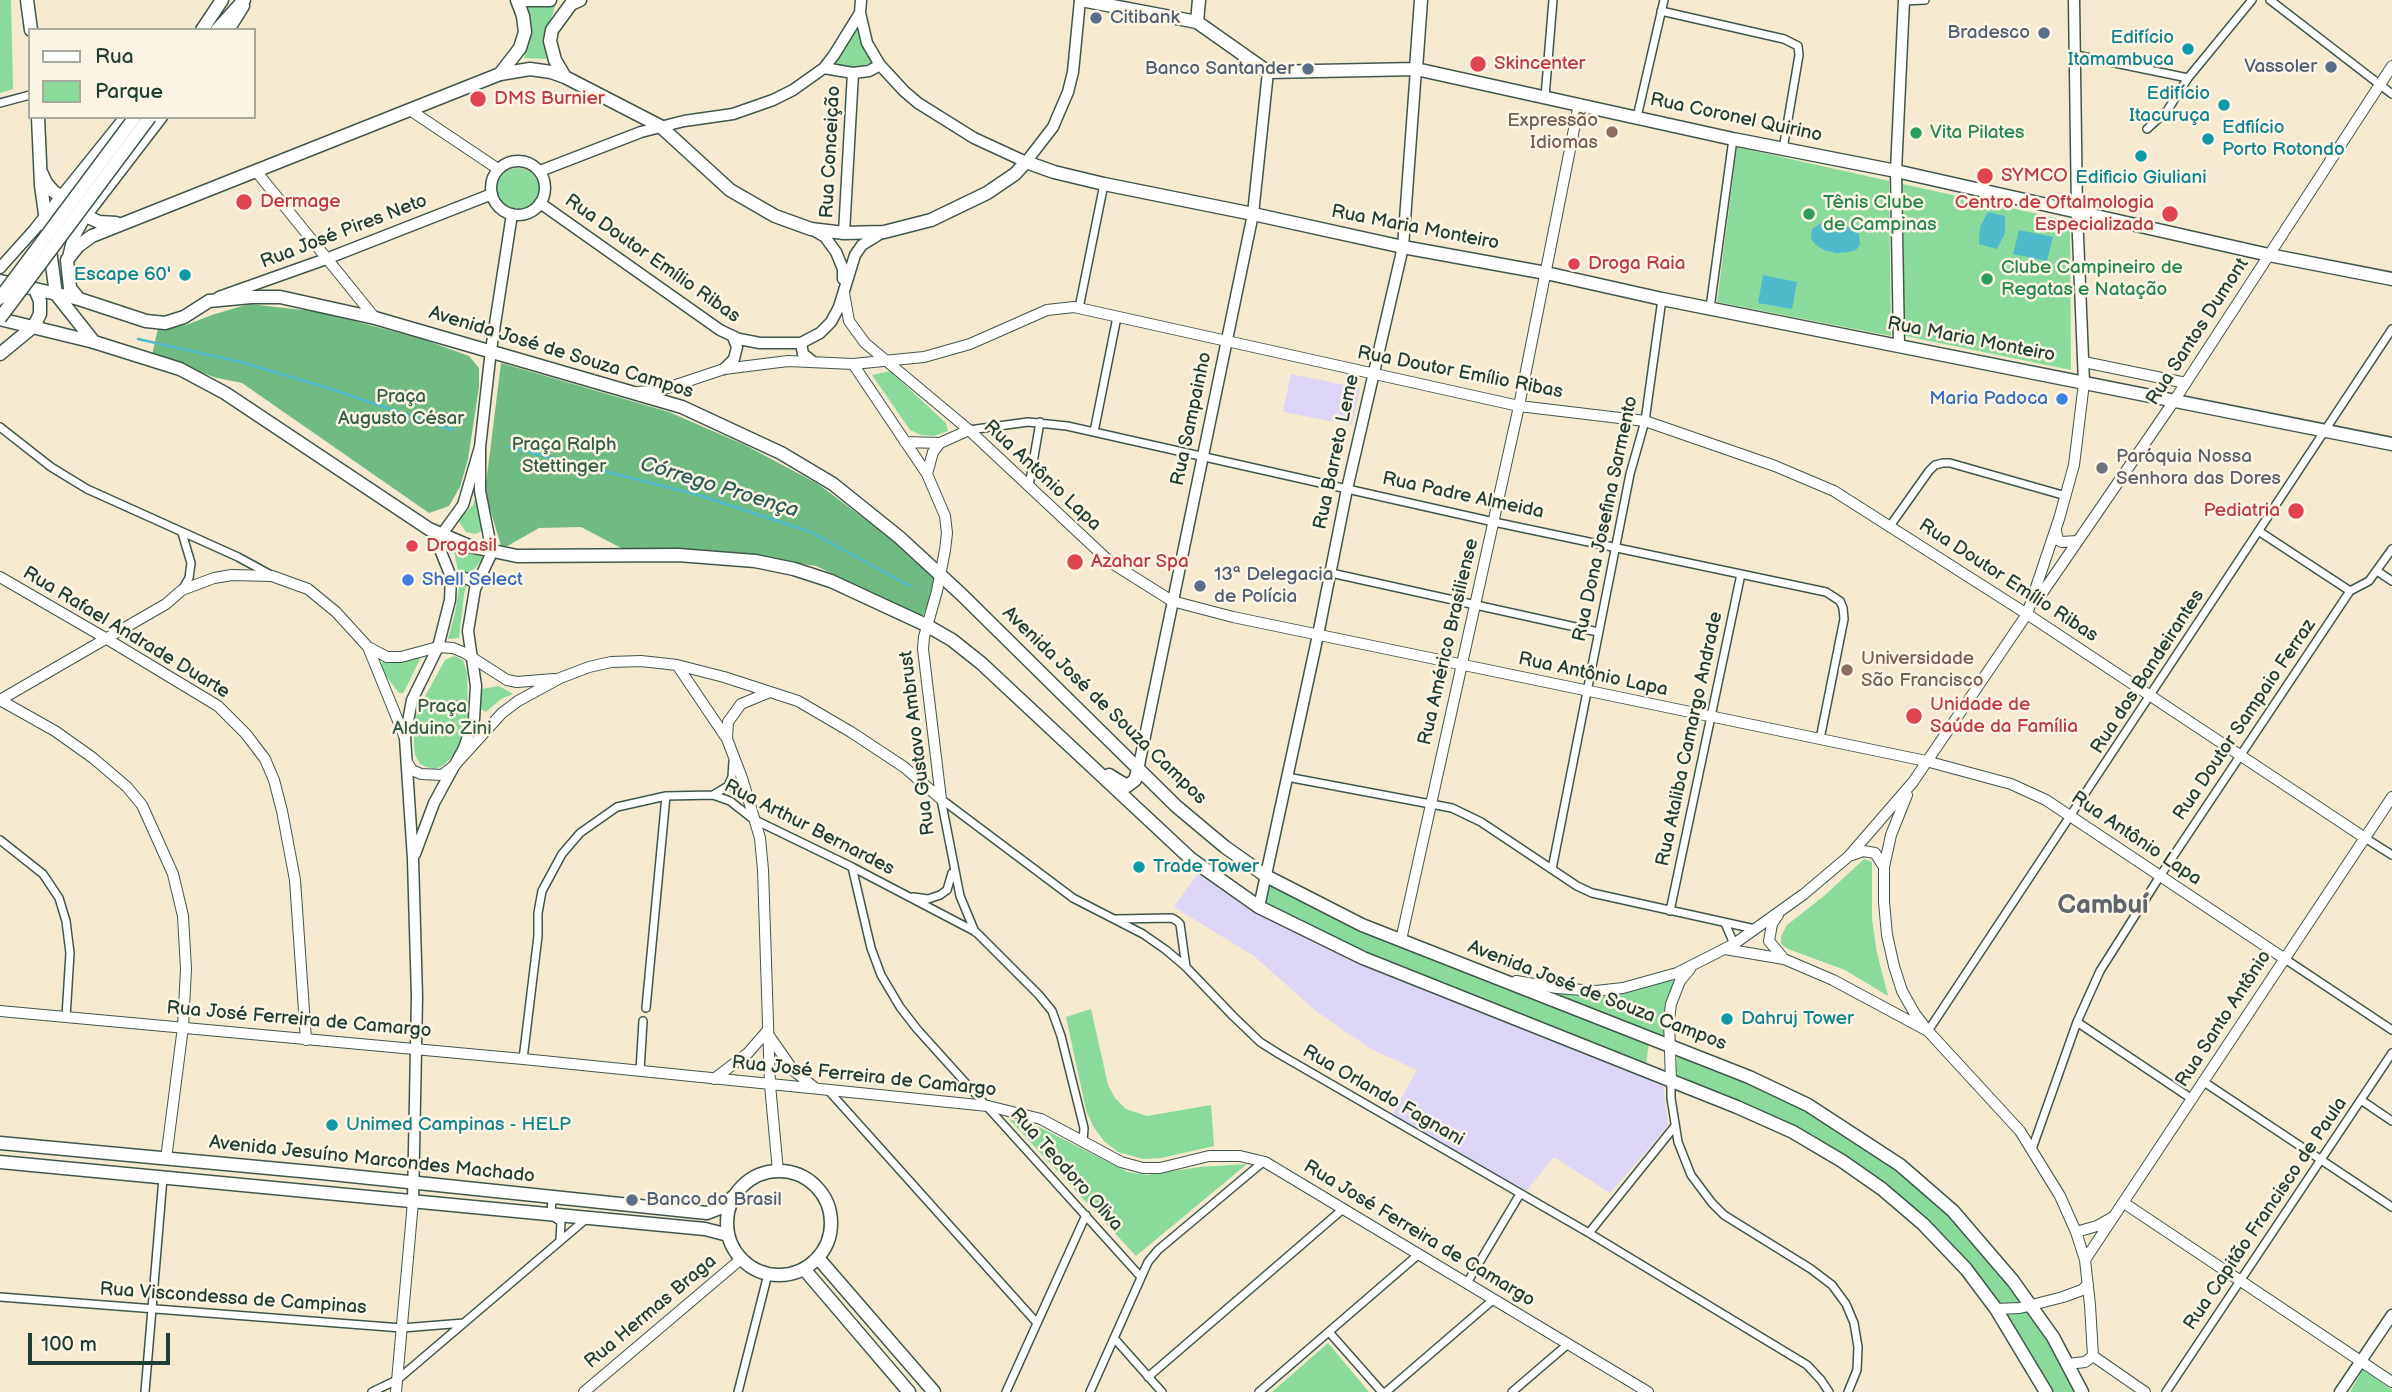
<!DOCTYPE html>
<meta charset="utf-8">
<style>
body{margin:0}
#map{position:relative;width:2392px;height:1392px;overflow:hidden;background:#f5e9d0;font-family:"Balsamiq Sans",sans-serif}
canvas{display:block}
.legend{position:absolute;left:28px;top:28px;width:228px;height:91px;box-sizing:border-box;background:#fcf5e5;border:2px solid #a4ab9e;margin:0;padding:9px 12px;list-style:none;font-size:21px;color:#1f3d34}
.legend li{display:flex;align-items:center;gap:14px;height:35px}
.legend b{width:35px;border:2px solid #a4ab9e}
.scale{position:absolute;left:28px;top:1333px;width:142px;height:32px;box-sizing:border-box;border:4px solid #1f3d34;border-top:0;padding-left:9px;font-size:21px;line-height:24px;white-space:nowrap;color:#1f3d34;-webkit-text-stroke:5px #fcf5e5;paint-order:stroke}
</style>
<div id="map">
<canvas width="2392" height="1392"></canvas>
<ul class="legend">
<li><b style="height:9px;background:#fff"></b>Rua</li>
<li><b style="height:19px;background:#8adb9b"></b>Parque</li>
</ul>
<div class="scale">100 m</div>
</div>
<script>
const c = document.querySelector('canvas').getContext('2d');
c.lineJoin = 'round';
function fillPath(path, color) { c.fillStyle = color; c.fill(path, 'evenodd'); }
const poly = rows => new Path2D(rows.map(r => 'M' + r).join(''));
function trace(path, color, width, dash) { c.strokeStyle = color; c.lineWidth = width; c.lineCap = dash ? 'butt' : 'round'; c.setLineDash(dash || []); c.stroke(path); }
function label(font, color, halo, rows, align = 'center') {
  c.font = font + ' "Balsamiq Sans",sans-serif'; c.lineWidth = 5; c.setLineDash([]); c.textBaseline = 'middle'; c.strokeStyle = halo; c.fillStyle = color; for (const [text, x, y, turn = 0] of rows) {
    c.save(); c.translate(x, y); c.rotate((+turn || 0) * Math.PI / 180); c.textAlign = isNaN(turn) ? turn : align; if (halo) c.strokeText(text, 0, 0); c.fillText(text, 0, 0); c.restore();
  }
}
fillPath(poly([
 [1291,374,1360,388,1352,425,1283,412],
 [1199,872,1360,963,1663,1085,1668,1126,1610,1193,1554,1157,1526,1191,1390,1119,1417,1070,1371,1049,1316,1011,1254,956,1174,907]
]), '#ddd5f6');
fillPath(poly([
 [0,0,11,0,13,89,0,93],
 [556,4,545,36,548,59,524,58,529,34,525,7],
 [858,27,873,63,854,67,834,64],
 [1737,147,1889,181,1891,336,1717,302],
 '497 189a21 21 0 1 1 42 0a21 21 0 1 1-42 0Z',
 [1903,184,2070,221,2071,370,1905,336],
 [890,371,946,423,948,431,934,436,921,435,910,430,872,375],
 [476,496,484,527,482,531,475,534,466,532,458,520,473,505],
 [453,547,484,557,468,577,464,595,459,638,448,639,455,613,460,581],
 [419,654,420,659,406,688,403,693,399,693,382,671,382,662,397,662],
 [454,656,463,660,467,673,468,715,464,734,454,754,444,765,435,769,426,767,420,764,415,755,414,745,414,725,418,709,445,660],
 [499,686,513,694,501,699,486,712,482,710,480,706,482,689],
 [1864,859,1872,862,1872,919,1877,953,1888,996,1845,970,1788,949,1781,944,1781,936,1787,925,1824,896],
 [1269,883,1649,1041,1646,1066,1359,951,1263,905],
 [1665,980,1675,981,1666,1009,1665,1036,1560,999,1561,992],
 [1091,1009,1108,1085,1115,1098,1126,1109,1147,1116,1211,1105,1214,1146,1161,1158,1143,1159,1118,1152,1104,1141,1093,1126,1086,1110,1066,1017],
 [1677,1055,1770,1090,1834,1124,1895,1168,1936,1201,1986,1253,2022,1302,1998,1305,1862,1168,1818,1139,1676,1078],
 [1009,1119,1041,1128,1128,1172,1147,1175,1200,1167,1247,1164,1136,1256],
 [2027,1309,2051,1341,2077,1392,2050,1392,2006,1313],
 [1328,1343,1369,1392,1272,1392],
 [2363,1369,2392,1390,2392,1392,2350,1392]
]), '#8adb9b');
fillPath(poly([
 [249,304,321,312,425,340,469,356,479,368,479,387,468,459,460,487,449,506,429,513,242,383,217,378,152,355,158,328,186,325,212,315],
 [501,363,669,412,745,445,818,484,893,540,937,579,923,616,816,566,722,551,625,550,581,527,539,528,502,549,485,492]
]), '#6fbb83');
fillPath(poly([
 [1988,212,2005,216,2005,233,1997,249,1979,244,1980,227],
 [1821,223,1839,224,1855,230,1859,234,1860,245,1856,250,1849,252,1836,253,1824,250,1816,245,1811,239,1812,229],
 [2019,230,2053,237,2047,261,2013,254],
 [1763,275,1797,282,1792,309,1758,303]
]), '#50bacd');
trace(poly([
 [138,339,241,362,325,387,453,430],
 [509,447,699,495,811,532,910,586]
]), '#50bacd', 2.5);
const minor = poly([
 [2270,0,2392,94],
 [1904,1,1925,0],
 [1661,11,1784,39,1798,46,1799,55,1783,149],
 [2076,55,2188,78],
 [1545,97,1553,0],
 [0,103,30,95],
 [1637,117,1664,0],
 [2147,129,2167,111,2188,78,2252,0],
 [1079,308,1104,184],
 [1710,308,1733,139],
 [0,427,51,467,87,489,238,557,271,575],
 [969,430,1028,422,1067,426,1494,522,1826,592,1840,601,1843,608,1844,619,1820,739],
 [1094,432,1117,317],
 [1029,486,1040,422],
 [1890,526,1929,471,1935,465,1943,463,1950,463,2066,496],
 [2260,532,2350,591],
 [182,533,191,563,189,578,182,590],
 [2377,571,2392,581],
 [1331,573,1598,632],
 [1287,777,1452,808,1481,822,1577,886,1592,893,1755,929],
 [713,795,728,786,732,777,733,762],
 [941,799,1073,898,1143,934,1166,950,1186,967,1233,1016,1260,1042,1279,1054,1589,1233,1807,1365,1821,1380,1829,1392],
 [941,799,960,896,975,932],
 [2365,838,2392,855],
 [0,840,43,874,59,898,66,921,70,953,66,1017],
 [852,867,871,948,881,975,900,1007,917,1029,1140,1276],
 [1552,869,1630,474,1645,421,1662,299],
 [913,897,928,899,940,895,947,890,952,873],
 [1670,911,1741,574],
 [1116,919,1172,918,1177,921,1180,924,1186,967],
 [1725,923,1734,944],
 [2285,959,2392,1030],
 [646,1008,666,796],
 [2077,1022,2192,1099],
 [1928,1031,2392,329],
 [523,1059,538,936,538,913,542,891,562,854,580,833,617,807,666,796,713,795,730,801,753,819,852,867,976,932,1039,995,1052,1011,1061,1036,1084,1128,1083,1141],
 [640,1071,643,1021],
 [1671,1081,1671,1098,1678,1142,1691,1175,1712,1203,1724,1215,1811,1269,1832,1285,1846,1304,1854,1323,1858,1347,1857,1370,1848,1392],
 [2204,1082,2392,1207],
 [828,1090,1037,1323],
 [2361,1100,2392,1121],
 [2032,1149,2077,1022,2100,971,2160,876,2350,591,2369,581,2392,549],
 [552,1197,551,1215,561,1222,560,1240],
 [1589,1233,1675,1126],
 [1467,1283,1520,1194],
 [0,1297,402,1328,464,1323],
 [1329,1332,1382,1392],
 [1114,1338,1162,1392],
 [1148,1377,1343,1209],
 [145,1392,163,1178],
 [372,1392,397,1380,586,1219],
 [738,1392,768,1274],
 [1006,1392,1086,1215],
 [1090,1392,1148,1262,1158,1250,1263,1162],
 [1259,1392,1419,1254],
 [1386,1392,1494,1299],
 [1512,1392,1568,1344],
 [2166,1392,2392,1053]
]);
const tertiary = poly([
 [410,110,498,169],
 [256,171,375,318],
 [844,293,849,321,865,343,969,430,1110,562,1172,601,1233,617,1926,761,2011,784,2046,800,2285,959],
 [2084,362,2186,383],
 [853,364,927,474,945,516,947,533,945,550,937,591,924,637,923,649,941,799],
 [637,392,661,390,724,369,788,361,853,364,924,357,970,344,1047,310,1074,307,1519,406,1645,421,1775,466,1834,491,2027,614,2365,838],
 [905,442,940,443,969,430],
 [927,474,933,452,940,443],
 [2056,531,2058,540,2062,542,2077,541],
 [0,577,107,639,218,706,246,734,265,759,274,780,282,811,295,880,306,1040],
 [2036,602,2174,401,2392,66],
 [368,647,387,657,401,657,438,647,453,648,465,653,507,680,517,682,554,679],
 [677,665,727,739,742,778,760,838,763,870,770,1085,778,1171],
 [0,700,55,731,93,758,127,787,142,805,173,874,183,916,186,969,183,1027,166,1159],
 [0,700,166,604,182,590,214,578,232,575,272,576,308,589,336,612,368,647,405,738],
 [727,738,728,722,741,704,770,692],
 [407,762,412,770,421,774,442,775,455,765,502,713,518,701,560,678,589,667,611,662,641,661,677,665,724,677,798,701,851,732,904,767,941,799],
 [1907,795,1891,835,1884,867,1884,902,1887,935,1894,966,1902,991,1915,1014,1925,1027],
 [1852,855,1863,851,1875,853,1884,867],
 [1778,915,1772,924,1769,941,1784,959],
 [1401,940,1519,406,1579,104],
 [1725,949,1784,959,1833,980,1928,1031,2020,1131,2060,1196,2076,1232,2085,1260,2090,1305,2093,1356,2085,1362,2068,1364],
 [1516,981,1557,988,1596,991,1623,988,1677,973,1734,944,1804,894,1849,856,1913,782,2027,614,2059,519,2074,465,2084,383],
 [0,1011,523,1059,988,1106,1041,1119,1121,1162,1143,1168,1160,1168,1209,1156,1240,1156,1265,1162,1648,1392],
 [770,1037,793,1070,815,1088],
 [714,1079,748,1053,768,1030],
 [1671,1081,1669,1020,1671,1004,1680,981,1690,969],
 [2124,1203,2392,1382],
 [2076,1232,2097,1226,2113,1217],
 [2085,1260,2392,797],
 [1996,1309,2020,1308,2063,1297,2082,1290,2088,1284],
 [2093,1356,2145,1392],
 [396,1392,413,1202],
 [584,1392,741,1259]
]);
const secondary = poly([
 [861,0,860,13,867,43,880,65,904,91,918,103,974,138,1026,162,1053,127,1068,92,1073,72,1080,0],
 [2074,0,2077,212,2084,383],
 [229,30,244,6],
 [824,68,853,73,869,71,880,65],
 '491 188a27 27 0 1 1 54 0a27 27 0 1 1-54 0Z',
 [540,171,641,132,684,121,733,114,773,100,793,90,824,68,834,55,860,13],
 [540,203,720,330,739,339,760,343,801,343,820,333,831,322,839,307,855,255,862,245,883,232],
 [813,230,825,237,836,252,843,269,843,279],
 [844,233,853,73],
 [68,257,72,241,86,216,162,117],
 [0,268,34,230,125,117],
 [219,297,326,259,492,194],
 [801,343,803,354,812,361],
 [1899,345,1896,171,1904,0],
 [724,369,734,359,737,347,733,337],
 [451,577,465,578,477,583],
 [1138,770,1253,214,1268,72],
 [415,854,434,803,464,748,474,719,476,686,468,631,475,589,492,552,480,491,480,447,491,350,512,214],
 [1259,907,1318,635,1347,489,1403,247,1416,69],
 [413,1202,417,997,413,859,405,738,412,700,438,647,450,600,451,577,441,552,442,534,463,505,480,447],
 [2340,1392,2392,1315]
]);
const primary = poly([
 [523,0,550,0],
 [1081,0,1197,22,1268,72,1416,69,1733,139,1896,171,2269,255,2392,279],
 [1197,22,1199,0],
 [202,30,222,0],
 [217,30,244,0],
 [1416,69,1421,0],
 [500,74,530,69,551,72,565,77,660,126,730,190,749,201,775,216,811,229,844,233,884,232,931,220,987,193,1015,174,1026,162,1054,172,1104,184,1253,214,1403,247,1546,273,1662,299,2392,444],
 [565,77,555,60,550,41,552,30,571,4,580,0],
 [0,281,79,299],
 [0,319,94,342],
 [0,354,34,326,40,314,40,301,35,289],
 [0,1143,322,1173,707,1213,720,1208,734,1196],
 [0,1162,705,1229,728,1235],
 '727 1223a52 52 0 1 1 104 0a52 52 0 1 1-104 0Z',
 [818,1258,934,1392],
 [804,1269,909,1392]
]);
const trunk = poly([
 [27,0,31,30],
 [517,0,523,16,525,32,520,48,500,74,92,236,78,246,67,260,70,288,79,299,146,321,165,323,184,317,209,301,251,297,280,297,375,318,682,407,781,453,833,484,899,537,961,594,1176,806,1225,847,1266,876,1362,925,1749,1077,1808,1105,1900,1165,1953,1211,2013,1281,2053,1337,2082,1392],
 [38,117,41,185,56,294,94,342,180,369,225,393,429,529,469,546,517,556,678,555,755,561,794,569,831,581,926,625,952,640,981,663,1191,859,1259,907,1363,958,1737,1107,1793,1132,1842,1161,1882,1189,1923,1224,1966,1269,1996,1309,2046,1392],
 [42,174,46,183,53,191,86,216,99,222,116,223],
 [1109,775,1127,786,1135,780,1138,770]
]);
trace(minor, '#3f574b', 10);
trace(tertiary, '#3f574b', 12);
trace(secondary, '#3f574b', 13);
trace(primary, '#3f574b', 15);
trace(trunk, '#3f574b', 15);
trace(minor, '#fff', 7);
trace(tertiary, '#fff', 10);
trace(secondary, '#fff', 10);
trace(primary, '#fff', 12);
trace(trunk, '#fff', 12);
const primaryBridge = poly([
 [0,298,135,117],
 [0,318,150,117]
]);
trace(primaryBridge, '#3f574b', 15, []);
trace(primaryBridge, '#fff', 12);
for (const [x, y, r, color] of [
 [1096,18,7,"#5c6f8a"],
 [2044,33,7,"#5c6f8a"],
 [2188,49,7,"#0f9aa8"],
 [1478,64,9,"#e0444e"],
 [2331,67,7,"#5c6f8a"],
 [1308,69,7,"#5c6f8a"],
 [478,99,9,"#e0444e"],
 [2224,105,7,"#0f9aa8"],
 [1612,132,7,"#8d6e63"],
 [1916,133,7,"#2e9e5b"],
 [2208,139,7,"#0f9aa8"],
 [2141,156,7,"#0f9aa8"],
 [1985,176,9,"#e0444e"],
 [244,202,9,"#e0444e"],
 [1809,214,7,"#2e9e5b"],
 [2170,214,9,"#e0444e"],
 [1574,264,7,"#e0444e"],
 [185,275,7,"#0f9aa8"],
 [1987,279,7,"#2e9e5b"],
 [2062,399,7,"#3f7fe0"],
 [2102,468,7,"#6b7280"],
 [2296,511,9,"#e0444e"],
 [412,546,7,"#e0444e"],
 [1075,562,9,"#e0444e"],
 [408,580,7,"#3f7fe0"],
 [1200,586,7,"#5c6f8a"],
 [1847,670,7,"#8d6e63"],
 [1914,716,9,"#e0444e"],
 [1139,867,7,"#0f9aa8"],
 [1727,1019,7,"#0f9aa8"],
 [332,1125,7,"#0f9aa8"],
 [632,1200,7,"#5c6f8a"]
]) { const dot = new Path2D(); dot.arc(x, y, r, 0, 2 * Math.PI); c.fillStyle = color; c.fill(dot); trace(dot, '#fcf5e5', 2.5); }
label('19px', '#4e5e75', '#fcf5e5', [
 ["Citibank",1110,18],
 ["Bradesco",2030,33,"right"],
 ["Vassoler",2317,67,"right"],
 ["Banco Santander",1294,69,"right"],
 ["13ª Delegacia",1214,575],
 ["de Polícia",1214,597],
 ["Banco do Brasil",646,1200]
], 'left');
label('19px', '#0d838f', '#fcf5e5', [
 ["Edifício",2174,38,"right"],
 ["Itamambuca",2174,60,"right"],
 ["Edifício",2210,94,"right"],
 ["Itacuruça",2210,116,"right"],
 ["Edfiício",2222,128],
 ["Porto Rotondo",2222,150],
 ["Edificio Giuliani",2141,178,"center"],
 ["Escape 60'",171,275,"right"],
 ["Trade Tower",1153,867],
 ["Dahruj Tower",1741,1019],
 ["Unimed Campinas - HELP",346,1125]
], 'left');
label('19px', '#be3a42', '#fcf5e5', [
 ["Skincenter",1494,64],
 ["DMS Burnier",494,99],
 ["SYMCO",2001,176],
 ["Dermage",260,202],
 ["Centro de Oftalmologia",2154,203,"right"],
 ["Especializada",2154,225,"right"],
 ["Droga Raia",1588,264],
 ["Pediatria",2280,511,"right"],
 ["Drogasil",426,546],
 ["Azahar Spa",1091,562],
 ["Unidade de",1930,705],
 ["Saúde da Família",1930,727]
], 'left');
label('19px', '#1f3d34', '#fcf5e5', [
 ["Rua Coronel Quirino",1736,118,12],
 ["Rua Conceição",831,152,-87],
 ["Rua Maria Monteiro",1415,228,11],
 ["Rua José Pires Neto",344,232,-21],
 ["Rua Doutor Emílio Ribas",652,259,35],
 ["Rua Santos Dumont",2198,332,-57],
 ["Rua Maria Monteiro",1971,340,11],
 ["Avenida José de Souza Campos",561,353,17],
 ["Rua Doutor Emílio Ribas",1460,373,11],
 ["Rua Sampainho",1192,419,-78],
 ["Rua Barreto Leme",1337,452,-78],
 ["Rua Antônio Lapa",1042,476,43],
 ["Rua Padre Almeida",1463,496,12],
 ["Rua Dona Josefina Sarmento",1606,519,-78],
 ["Rua Doutor Emílio Ribas",2008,581,33],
 ["Rua Rafael Andrade Duarte",126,633,31],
 ["Rua Américo Brasiliense",1449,642,-77],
 ["Rua dos Bandeirantes",2148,672,-57],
 ["Rua Antônio Lapa",1593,675,12],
 ["Avenida José de Souza Campos",1104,706,44],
 ["Rua Doutor Sampaio Ferraz",2245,720,-56],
 ["Rua Ataliba Camargo Andrade",1690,739,-78],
 ["Rua Gustavo Ambrust",918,743,-97],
 ["Rua Arthur Bernardes",809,828,27],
 ["Rua Antônio Lapa",2136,839,34],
 ["Avenida José de Souza Campos",1597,996,21],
 ["Rua Santo Antônio",2224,1019,-57],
 ["Rua José Ferreira de Camargo",299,1020,5],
 ["Rua José Ferreira de Camargo",864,1077,6],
 ["Rua Orlando Fagnani",1383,1096,30],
 ["Avenida Jesuíno Marcondes Machado",372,1160,6],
 ["Rua Teodoro Oliva",1066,1170,48],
 ["Rua Capitão Francisco de Paula",2266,1214,-56],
 ["Rua José Ferreira de Camargo",1419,1234,31],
 ["Rua Viscondessa de Campinas",233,1299,4],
 ["Rua Hermas Braga",651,1312,-40]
]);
label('19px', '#785e54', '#fcf5e5', [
 ["Expressão",1598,121],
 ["Idiomas",1598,143],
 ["Universidade",1861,659,"left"],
 ["São Francisco",1861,681,"left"]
], 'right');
label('19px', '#27864d', '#fcf5e5', [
 ["Vita Pilates",1930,133],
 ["Tênis Clube",1823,203],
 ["de Campinas",1823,225],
 ["Clube Campineiro de",2001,268],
 ["Regatas e Natação",2001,290]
], 'left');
label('19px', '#345d49', '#fcf5e5', [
 ["Praça",401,397],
 ["Augusto César",401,419],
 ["Praça Ralph",564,445],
 ["Stettinger",564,467],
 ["Praça",442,707],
 ["Alduino Zini",442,729]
]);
label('19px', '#366cbe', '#fcf5e5', [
 ["Maria Padoca",2048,399],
 ["Shell Select",422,580,"left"]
], 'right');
label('19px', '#5b616d', '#fcf5e5', [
 ["Paróquia Nossa",2116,457],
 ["Senhora das Dores",2116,479]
], 'left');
label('italic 21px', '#2b5c5a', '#fcf5e5', [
 ["Córrego Proença",719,488,17]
]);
label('bold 26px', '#5f666d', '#fcf5e5', [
 ["Cambuí",2103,906]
]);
</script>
